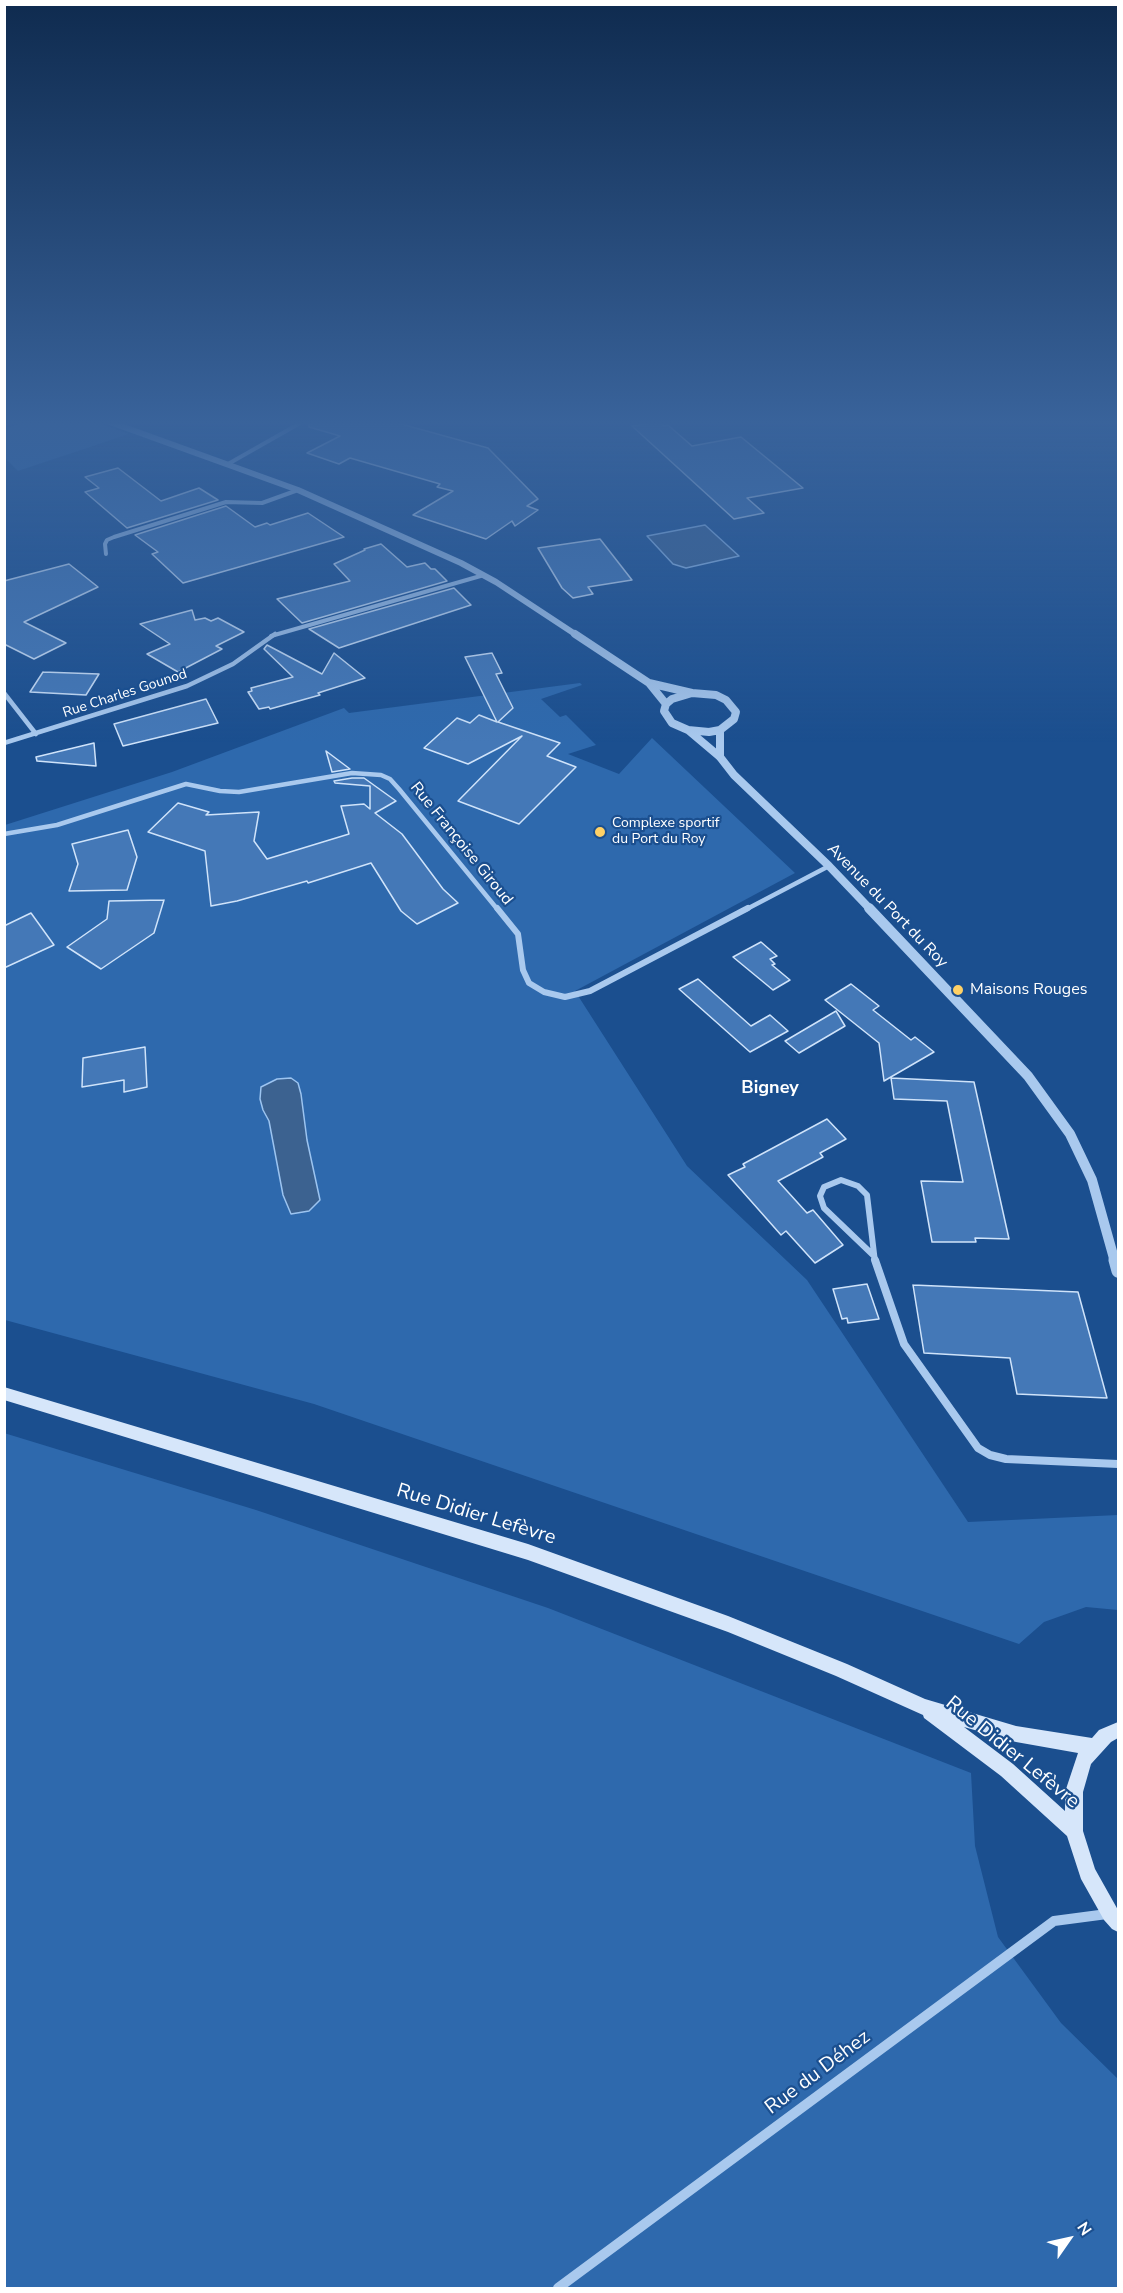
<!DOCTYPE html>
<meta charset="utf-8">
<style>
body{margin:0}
#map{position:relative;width:1123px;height:2293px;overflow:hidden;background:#1b4f8f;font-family:"Nunito Sans",sans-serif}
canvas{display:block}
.frame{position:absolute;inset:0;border:6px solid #fff;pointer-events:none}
.north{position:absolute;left:1039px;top:2209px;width:60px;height:60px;-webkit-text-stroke:4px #1b4f8f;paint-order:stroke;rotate:56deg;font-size:16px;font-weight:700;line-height:24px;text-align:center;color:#fff}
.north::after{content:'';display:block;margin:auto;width:21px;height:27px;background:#fff;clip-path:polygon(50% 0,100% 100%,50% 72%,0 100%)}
</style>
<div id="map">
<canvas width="1123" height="2293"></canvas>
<div class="frame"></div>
<div class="north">N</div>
</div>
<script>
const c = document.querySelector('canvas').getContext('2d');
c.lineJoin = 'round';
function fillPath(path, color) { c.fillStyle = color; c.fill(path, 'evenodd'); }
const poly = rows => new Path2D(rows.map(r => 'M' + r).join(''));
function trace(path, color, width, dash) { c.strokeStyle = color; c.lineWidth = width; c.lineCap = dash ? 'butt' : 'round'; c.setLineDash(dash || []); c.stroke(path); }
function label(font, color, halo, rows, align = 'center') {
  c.font = font + ' "Nunito Sans",sans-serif'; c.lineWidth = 4.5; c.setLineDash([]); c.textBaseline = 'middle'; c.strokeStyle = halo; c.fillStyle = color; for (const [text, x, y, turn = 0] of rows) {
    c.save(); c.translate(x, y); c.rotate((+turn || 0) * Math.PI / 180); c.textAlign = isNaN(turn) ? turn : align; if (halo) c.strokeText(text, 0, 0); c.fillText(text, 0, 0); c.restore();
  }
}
fillPath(poly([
 [24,422,96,422,129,434,18,471,5,458,5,429],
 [580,683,582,685,541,699,560,717,566,715,596,745,568,754,619,774,652,738,795,873,575,991,687,1166,807,1280,968,1522,1118,1515,1118,1610,1086,1607,1044,1622,1019,1644,314,1404,5,1320,5,825,172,772,344,708,349,713],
 [4,1433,256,1510,548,1608,971,1773,975,1846,998,1937,1061,2023,1118,2079,1118,2288,5,2288]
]), '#2e69ad');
const water = poly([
 [705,525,739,556,686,568,673,564,647,536,705,525],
 [291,1078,298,1083,301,1094,307,1140,320,1200,309,1211,291,1214,283,1195,269,1121,263,1110,260,1099,261,1087,277,1079,291,1078]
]);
fillPath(water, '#3c6290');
trace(water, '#9cc4f0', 1.5);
const building = poly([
 [309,422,394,422,488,448,538,499,527,506,538,510,515,526,512,521,486,539,413,515,453,491,437,487,440,484,350,458,339,464,307,453,340,436,309,427,309,422],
 [660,422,664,426,668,425,692,446,741,437,803,488,747,498,764,513,734,519,632,426,660,422],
 [118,468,161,501,199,488,218,500,127,528,85,492,99,488,85,477,118,468],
 [226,506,255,527,267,523,270,525,308,513,344,537,183,583,152,554,158,552,135,535,226,506],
 [600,539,632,580,588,587,593,594,573,598,562,588,538,548,600,539],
 [381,544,407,567,425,563,431,569,435,569,447,581,302,623,277,599,350,581,334,564,365,550,364,549,381,544],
 [69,564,98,587,24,622,66,643,34,659,4,644,4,581,69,564],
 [454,588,471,605,339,648,309,629,454,588],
 [192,610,195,620,205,618,211,621,218,618,244,632,216,646,222,649,178,672,147,654,170,644,140,624,192,610],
 [267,645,322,674,334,653,365,678,318,693,320,695,270,709,269,707,259,709,248,692,252,691,251,688,293,677,264,649,267,645],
 [492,653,502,673,496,674,513,708,498,722,560,743,547,756,576,767,519,824,458,801,522,736,468,764,424,748,457,718,470,723,479,715,497,722,465,657,492,653],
 [43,672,99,674,86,695,30,692,43,672],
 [206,699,218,723,123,746,114,724,206,699],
 [94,743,96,766,37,761,36,757,94,743],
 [326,751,350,769,332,772,326,751],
 [352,778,364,778,396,801,375,813,402,834,443,889,458,903,417,924,401,911,371,863,308,883,307,881,237,901,211,906,205,851,148,832,178,803,209,812,206,815,259,812,254,841,267,859,349,834,341,806,364,804,370,809,370,786,335,783,334,781,352,778],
 [128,830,137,857,127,890,69,891,78,864,72,844,128,830],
 [164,900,154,933,101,969,67,947,107,919,109,901,164,900],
 [31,913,54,945,4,968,4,926,31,913],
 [761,942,777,956,770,959,775,964,772,965,790,980,773,990,733,957,761,942],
 [698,979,751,1026,770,1015,788,1031,750,1052,679,989,698,979],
 [851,984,879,1006,873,1010,911,1040,915,1037,934,1052,884,1081,879,1043,825,1000,851,984],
 [836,1011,845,1026,799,1053,785,1041,836,1011],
 [145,1047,147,1087,124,1092,124,1080,82,1087,83,1058,145,1047],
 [891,1078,974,1082,1009,1239,975,1238,976,1242,932,1242,921,1181,963,1182,947,1101,894,1099,891,1078],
 [827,1119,846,1139,820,1153,823,1157,778,1181,807,1213,813,1210,843,1245,815,1263,786,1231,781,1235,728,1175,745,1167,743,1164,827,1119],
 [867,1284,879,1319,848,1323,847,1318,842,1319,833,1289,867,1284],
 [913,1285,1078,1292,1107,1398,1017,1394,1010,1358,924,1353,913,1285]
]);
fillPath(building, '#4478b7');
trace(building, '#cfe3fa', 1.5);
trace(poly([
 [228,464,302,422],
 [106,554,105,544,107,540,114,537,226,502,262,503,298,490],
 [271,636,484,575]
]), '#a9c9ee', 4);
trace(poly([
 [4,693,36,734],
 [4,743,187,686,233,664,275,634],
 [4,834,57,825,186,784,220,791,239,792,352,773,381,775,390,779,399,789,498,910],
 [745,910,829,866]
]), '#a9c9ee', 4.5);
trace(poly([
 [497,908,518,934,523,970,529,983,544,992,565,997,590,991,748,908],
 [873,1255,824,1208,820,1196,824,1187,841,1180,858,1186,867,1195,875,1262]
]), '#a9c9ee', 6);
trace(poly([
 [875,1260,904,1344,978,1448,990,1455,1006,1459,1118,1464]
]), '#a9c9ee', 8);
trace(poly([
 [558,2288,1054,1921,1107,1914]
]), '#a9c9ee', 10);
trace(poly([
 [110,422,298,490,461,563,496,582,578,636]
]), '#a9c9ee', 6);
trace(poly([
 [575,634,649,683,692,693],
 [649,683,666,704],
 [692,693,716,695,726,700,736,712,734,719,720,730,709,732,688,730,672,723,664,711,666,704,672,699,692,693],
 [688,730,720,757,734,775,829,866,871,910],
 [720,730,720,757]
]), '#a9c9ee', 8);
trace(poly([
 [869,908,1028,1076,1070,1134,1092,1180,1115,1262]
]), '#a9c9ee', 10);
trace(poly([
 [1115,1260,1118,1271]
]), '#a9c9ee', 13);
fillPath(poly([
 [4,1387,528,1544,728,1616,847,1664,925,1699,1016,1726,1092,1738,1099,1730,1118,1722,1118,1738,1111,1742,1091,1764,1083,1792,1083,1831,1095,1869,1118,1910,1118,1932,1112,1929,1104,1920,1081,1879,1067,1836,1001,1776,924,1718,923,1715,836,1676,728,1632,528,1560,4,1400,4,1387],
 [964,1727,1016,1742,1078,1753,1065,1792,1065,1811,1013,1764,964,1727]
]), '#d6e6fa');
trace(poly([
 [4,425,12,422]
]), '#fff', 2, [6, 2]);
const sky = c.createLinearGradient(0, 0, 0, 743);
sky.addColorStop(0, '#0f2b4f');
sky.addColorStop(0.57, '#39639b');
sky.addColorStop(1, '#39639b00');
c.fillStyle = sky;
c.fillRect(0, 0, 1123, 743);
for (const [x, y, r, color] of [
 [600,832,6,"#ffd166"],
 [958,990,6,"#ffd166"]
]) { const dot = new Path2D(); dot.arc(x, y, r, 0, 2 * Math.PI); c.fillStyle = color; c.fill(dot); trace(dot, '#1b4f8f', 2); }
label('14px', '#fff', '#1b4f8f', [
 ["Rue Charles Gounod",125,694,-18]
]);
label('14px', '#fff', '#1b4f8f', [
 ["Complexe sportif",612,824],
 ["du Port du Roy",612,840]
], 'left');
label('16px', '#fff', '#1b4f8f', [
 ["Rue Françoise Giroud",461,844,51],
 ["Avenue du Port du Roy",887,906,46]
]);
label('16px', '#fff', '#1b4f8f', [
 ["Maisons Rouges",970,990]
], 'left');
label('bold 18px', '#fff', '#1b4f8f', [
 ["Bigney",770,1089]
]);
label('20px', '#fff', '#1b4f8f', [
 ["Rue Didier Lefèvre",476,1515,17],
 ["Rue Didier Lefèvre",1012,1753,39],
 ["Rue du Déhez",818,2073,-37]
]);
</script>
